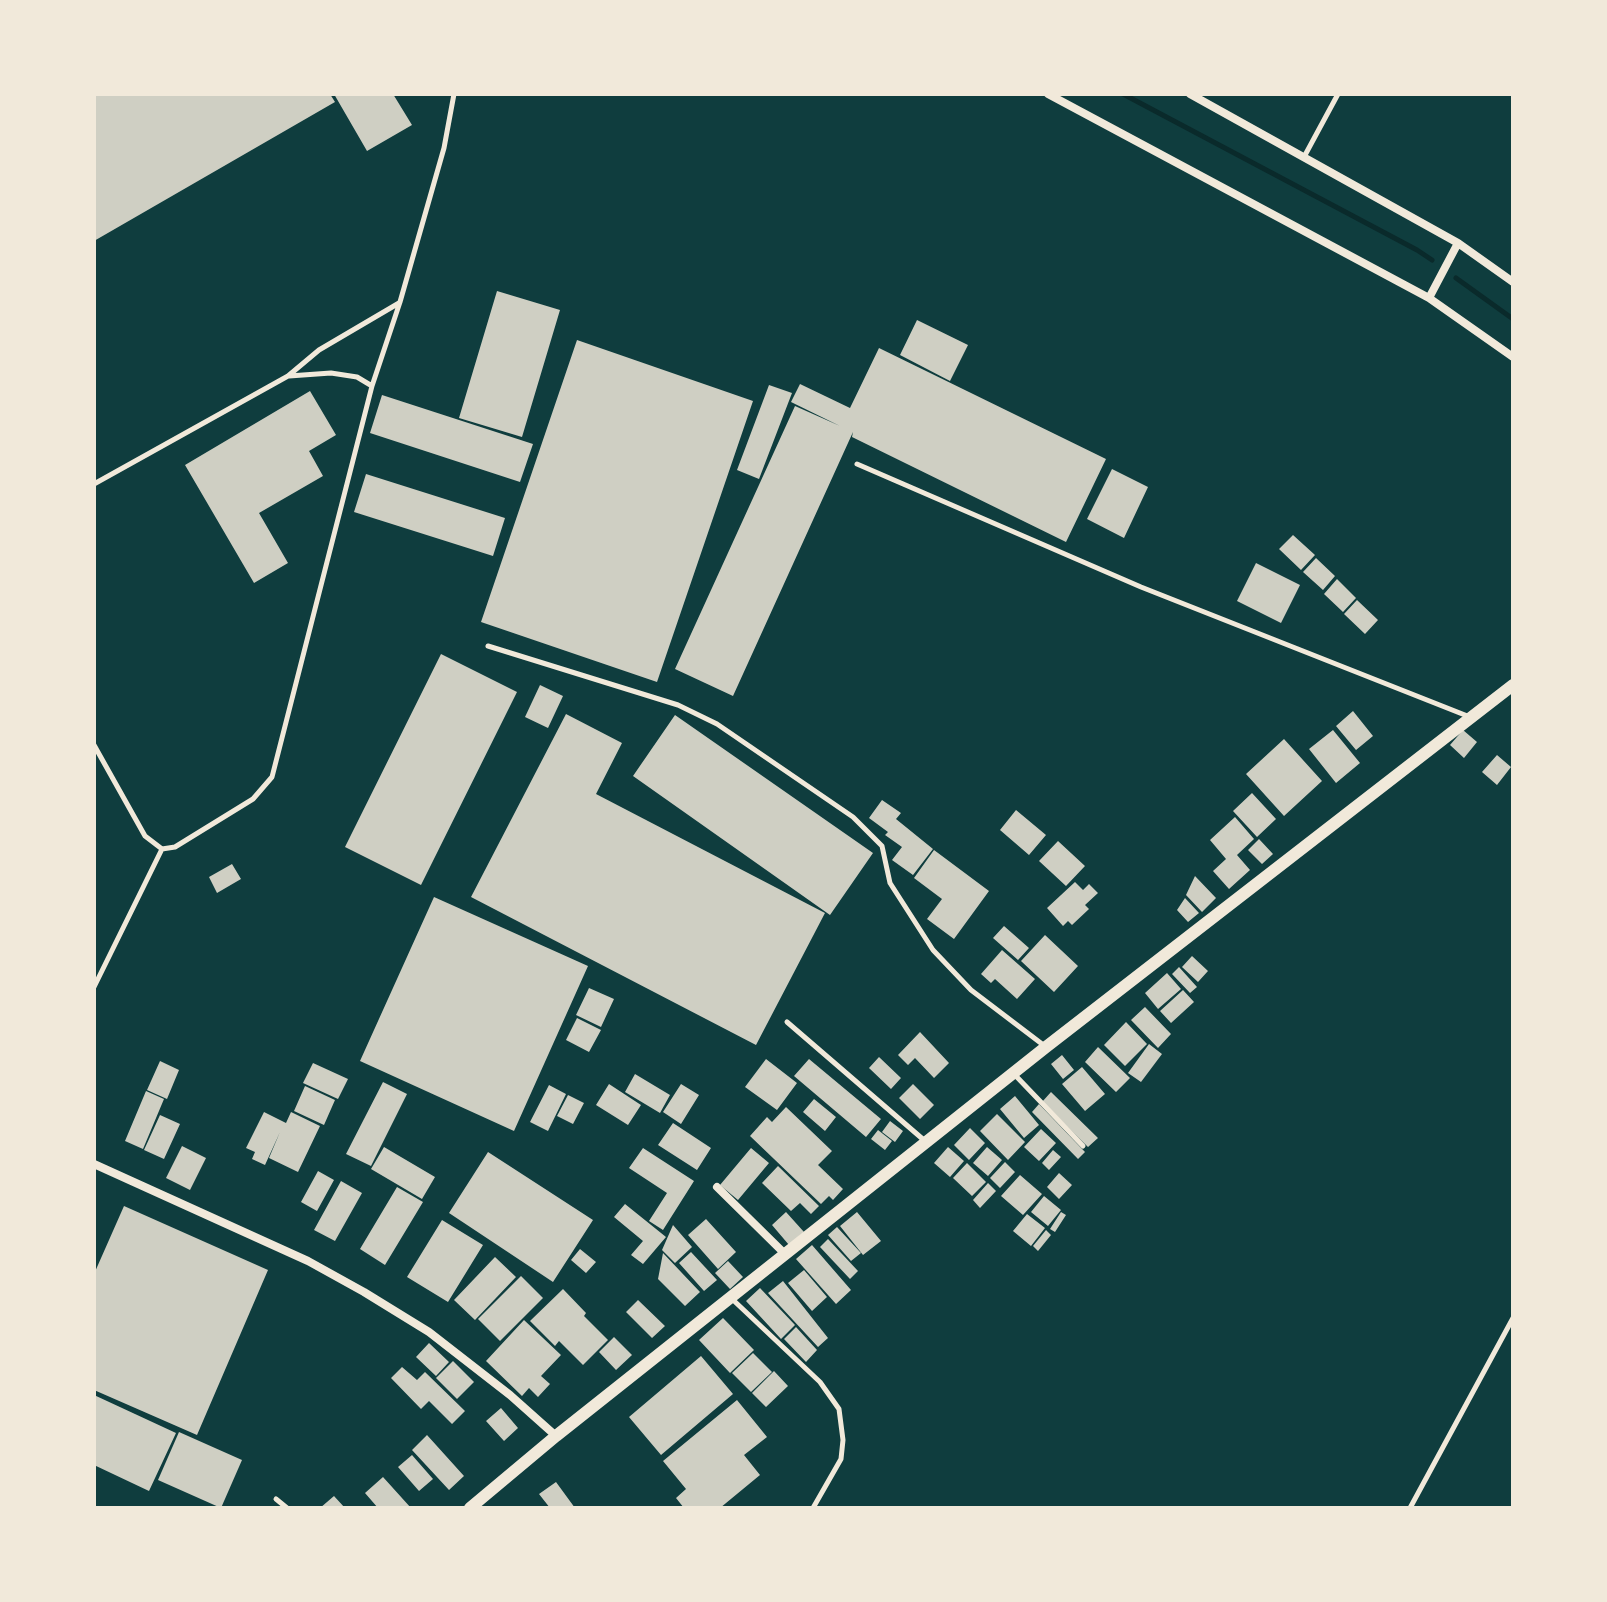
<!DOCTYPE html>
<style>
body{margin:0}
#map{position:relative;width:1607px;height:1602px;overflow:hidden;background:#0f3d3e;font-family:"Public Sans",sans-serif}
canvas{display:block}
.frame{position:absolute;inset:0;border:96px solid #f1e9da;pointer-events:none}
</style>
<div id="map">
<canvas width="1607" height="1602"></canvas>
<div class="frame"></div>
</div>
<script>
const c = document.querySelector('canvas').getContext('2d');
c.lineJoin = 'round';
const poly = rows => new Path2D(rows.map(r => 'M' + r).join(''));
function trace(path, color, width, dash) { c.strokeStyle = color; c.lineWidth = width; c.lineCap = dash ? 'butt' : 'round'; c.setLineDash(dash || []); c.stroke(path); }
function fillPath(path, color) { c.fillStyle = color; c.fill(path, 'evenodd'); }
trace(poly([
 [1123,94,1417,250,1432,260],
 [1456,278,1513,319]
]), '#0a2a2b', 5);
fillPath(poly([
 [94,94,330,94,335,102,94,241],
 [334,94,393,94,412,125,367,151],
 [497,291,560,310,522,437,459,418],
 [917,320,968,345,950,381,900,355],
 [577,340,753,401,657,682,481,622],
 [879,348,1106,459,1066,542,852,437,853,432,733,696,675,669,795,406,840,426,791,402,800,384,850,408],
 [769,385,792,393,759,479,737,470],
 [310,391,336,435,309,451,323,476,259,513,288,563,254,583,185,465],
 [382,395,533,444,520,482,370,433],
 [1112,469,1148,487,1124,538,1087,519],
 [366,474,505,518,493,556,354,512],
 [1293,535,1315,555,1301,570,1279,549],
 [1316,558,1335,576,1323,590,1303,572],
 [1256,563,1300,585,1281,623,1237,601],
 [1337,579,1356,598,1343,612,1324,594],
 [1357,600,1378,620,1365,634,1344,614],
 [441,654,517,692,421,885,345,847],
 [540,685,563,696,548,728,525,717],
 [1353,711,1373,736,1356,750,1336,726],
 [566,714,622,743,596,794,825,913,756,1045,471,897],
 [675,715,873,853,830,915,633,776],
 [1333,730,1360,763,1336,783,1309,749],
 [1463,730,1477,742,1464,758,1450,745],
 [1284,739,1322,781,1284,816,1246,774],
 [1497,755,1511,767,1497,785,1482,772],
 [1252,793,1276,819,1257,837,1233,811],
 [882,800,901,813,896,819,933,849,913,875,892,860,902,847,885,835,888,832,869,818],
 [1016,810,1046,835,1029,855,1000,830],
 [1235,817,1254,839,1237,855,1250,870,1229,889,1213,871,1226,859,1210,840],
 [1259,839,1273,854,1262,864,1248,850],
 [1058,841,1085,866,1066,886,1039,861],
 [934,850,989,891,954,939,927,919,942,899,914,878],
 [232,864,241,879,217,893,209,877],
 [1195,876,1216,898,1202,912,1186,895],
 [1075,882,1083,890,1089,884,1098,893,1085,905,1089,909,1072,925,1068,921,1063,926,1047,908],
 [434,897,588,966,514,1131,360,1061],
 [1185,898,1199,913,1188,922,1177,910],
 [1004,926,1029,948,1018,960,993,938],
 [1045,935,1078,966,1054,992,1021,961],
 [1002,950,1035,979,1017,999,995,979,991,983,981,974],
 [1192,956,1208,971,1198,982,1182,967],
 [1179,967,1197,987,1190,993,1172,974],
 [1167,973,1181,989,1158,1009,1145,993],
 [589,988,614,999,601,1027,576,1015],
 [1183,990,1194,1002,1171,1023,1160,1011],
 [1145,1007,1171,1034,1158,1048,1131,1020],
 [577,1018,601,1030,589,1052,566,1040],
 [1126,1022,1147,1044,1125,1066,1104,1045],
 [920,1032,949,1063,934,1078,915,1058,908,1065,898,1055],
 [1149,1044,1162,1054,1141,1082,1128,1073],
 [1098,1047,1130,1078,1116,1092,1085,1062],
 [1062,1055,1074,1070,1063,1079,1051,1064],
 [879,1057,901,1078,891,1089,869,1068],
 [766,1059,797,1083,777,1110,745,1087],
 [809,1059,881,1119,866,1137,794,1076],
 [160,1061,179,1070,167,1099,147,1090],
 [313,1063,348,1079,338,1099,303,1083],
 [1082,1067,1105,1094,1085,1111,1062,1084],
 [635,1074,670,1095,660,1113,625,1092],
 [383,1082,407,1094,371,1166,346,1154],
 [609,1084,641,1105,628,1125,596,1105],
 [681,1084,699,1095,681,1124,663,1112],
 [913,1084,934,1105,920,1119,899,1098],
 [549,1085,566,1094,548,1131,530,1122],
 [305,1086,335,1100,324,1125,294,1111],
 [146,1091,164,1099,143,1149,125,1141],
 [1051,1092,1098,1138,1088,1147,1042,1102],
 [568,1095,584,1103,573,1124,557,1116],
 [1015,1096,1039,1125,1024,1138,1000,1109],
 [814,1099,836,1117,825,1131,803,1112],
 [1039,1104,1085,1152,1078,1159,1032,1112],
 [786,1107,832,1151,818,1165,843,1189,833,1200,829,1196,821,1204,750,1136,767,1117,772,1122],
 [264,1112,286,1123,291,1112,320,1126,298,1172,269,1158,280,1132,265,1165,252,1159,255,1152,246,1148],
 [997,1114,1025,1142,1008,1160,980,1131],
 [160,1115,180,1124,164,1159,144,1150],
 [890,1121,903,1131,895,1142,882,1132],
 [673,1123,711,1148,697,1170,658,1145],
 [970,1128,985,1143,969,1160,954,1145],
 [1041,1129,1056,1143,1039,1161,1024,1147],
 [878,1130,892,1141,885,1150,871,1139],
 [182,1146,206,1158,190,1190,166,1178],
 [384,1147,435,1177,422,1199,371,1169],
 [948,1147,964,1161,950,1177,934,1163],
 [987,1147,1002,1160,988,1176,973,1163],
 [643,1148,694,1181,663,1230,649,1221,667,1193,629,1168],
 [751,1148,769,1163,738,1200,720,1185],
 [1053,1150,1061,1157,1049,1170,1042,1163],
 [488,1152,593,1220,553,1282,449,1213],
 [1005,1162,1015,1172,1000,1188,990,1178],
 [967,1163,986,1182,972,1196,953,1178],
 [778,1166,819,1206,811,1214,800,1203,791,1211,762,1183],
 [318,1171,334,1180,317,1211,301,1202],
 [1059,1173,1072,1185,1059,1199,1047,1187],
 [1020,1175,1042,1194,1023,1215,1001,1196],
 [341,1181,362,1193,335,1241,314,1230],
 [988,1183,996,1191,980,1208,973,1200],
 [397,1187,423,1202,385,1265,360,1249],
 [1044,1196,1061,1210,1048,1226,1031,1212],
 [625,1204,666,1237,643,1264,631,1255,643,1241,614,1217],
 [124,1206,268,1270,197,1435,94,1390,94,1274],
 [786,1212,804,1232,789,1245,772,1225],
 [857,1212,881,1241,863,1255,840,1226],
 [1061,1212,1066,1215,1055,1232,1050,1229],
 [1027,1214,1045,1228,1031,1246,1013,1231],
 [706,1219,736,1252,718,1269,688,1235],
 [442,1220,483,1245,448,1302,407,1277],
 [673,1225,692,1247,675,1263,662,1250],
 [837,1227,861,1253,851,1261,828,1235],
 [1046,1230,1051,1235,1038,1251,1033,1246],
 [828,1239,858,1271,850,1279,820,1247],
 [812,1245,851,1290,836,1304,796,1259],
 [580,1249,596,1262,586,1273,571,1260],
 [691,1252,717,1280,704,1291,679,1263],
 [663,1253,700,1292,685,1306,658,1279],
 [495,1257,516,1277,475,1320,454,1300],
 [728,1261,743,1277,730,1289,715,1273],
 [804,1270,827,1297,812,1311,788,1283],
 [521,1276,543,1298,500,1341,478,1319],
 [783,1281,828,1338,818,1347,768,1293],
 [760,1288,795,1325,781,1339,746,1301],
 [563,1289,586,1313,584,1316,608,1340,583,1365,559,1341,555,1346,530,1321],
 [638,1300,665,1326,652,1338,626,1312],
 [723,1318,754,1350,730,1373,699,1340],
 [524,1320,561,1355,541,1376,550,1384,538,1397,529,1388,522,1396,486,1361],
 [796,1327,817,1350,806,1362,784,1339],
 [614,1337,632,1355,616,1370,599,1352],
 [429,1343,449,1362,436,1376,416,1357],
 [753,1353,772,1372,751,1392,732,1373],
 [701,1356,733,1394,661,1455,629,1417],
 [453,1361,474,1382,457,1399,436,1378],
 [402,1367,417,1380,425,1372,465,1411,452,1424,429,1401,421,1409,391,1378],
 [774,1371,788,1386,766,1407,752,1393],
 [94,1395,176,1433,149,1491,94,1465],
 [737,1400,767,1437,744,1455,760,1475,720,1508,684,1508,676,1498,686,1489,663,1461],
 [501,1408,518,1428,504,1441,486,1421],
 [179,1432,242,1460,221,1508,158,1480],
 [427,1435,464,1476,449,1490,412,1450],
 [412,1455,433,1479,419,1491,398,1467],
 [383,1477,411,1508,378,1508,365,1493],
 [556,1482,575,1508,550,1508,539,1494],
 [334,1496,345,1508,320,1508]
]), '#cfcfc3');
trace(poly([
 [1304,157,1338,94],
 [289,376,331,373,357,377,372,386],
 [857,464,1141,587,1470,717],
 [94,484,288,376,319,350,399,303],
 [488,646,678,705,717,724,853,817,882,846,890,883,933,950,971,990,1046,1047],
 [94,745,145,836,162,849,175,847,253,799,272,777,372,386,400,302,444,148,454,94],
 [94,987,162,849],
 [787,1022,925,1141],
 [1014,1074,1083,1146],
 [731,1298,820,1382,839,1409,843,1440,841,1459,813,1508],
 [276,1499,287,1508],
 [1410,1508,1513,1318]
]), '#f1e9da', 5);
trace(poly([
 [1048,94,1429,298,1513,357],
 [1190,94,1458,243,1513,282],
 [1429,298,1458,243],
 [94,1164,308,1261,364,1292,429,1332,510,1395,556,1436],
 [717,1187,785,1254]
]), '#f1e9da', 8);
trace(poly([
 [470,1508,556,1436,1046,1047,1513,685]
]), '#f1e9da', 12);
</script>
